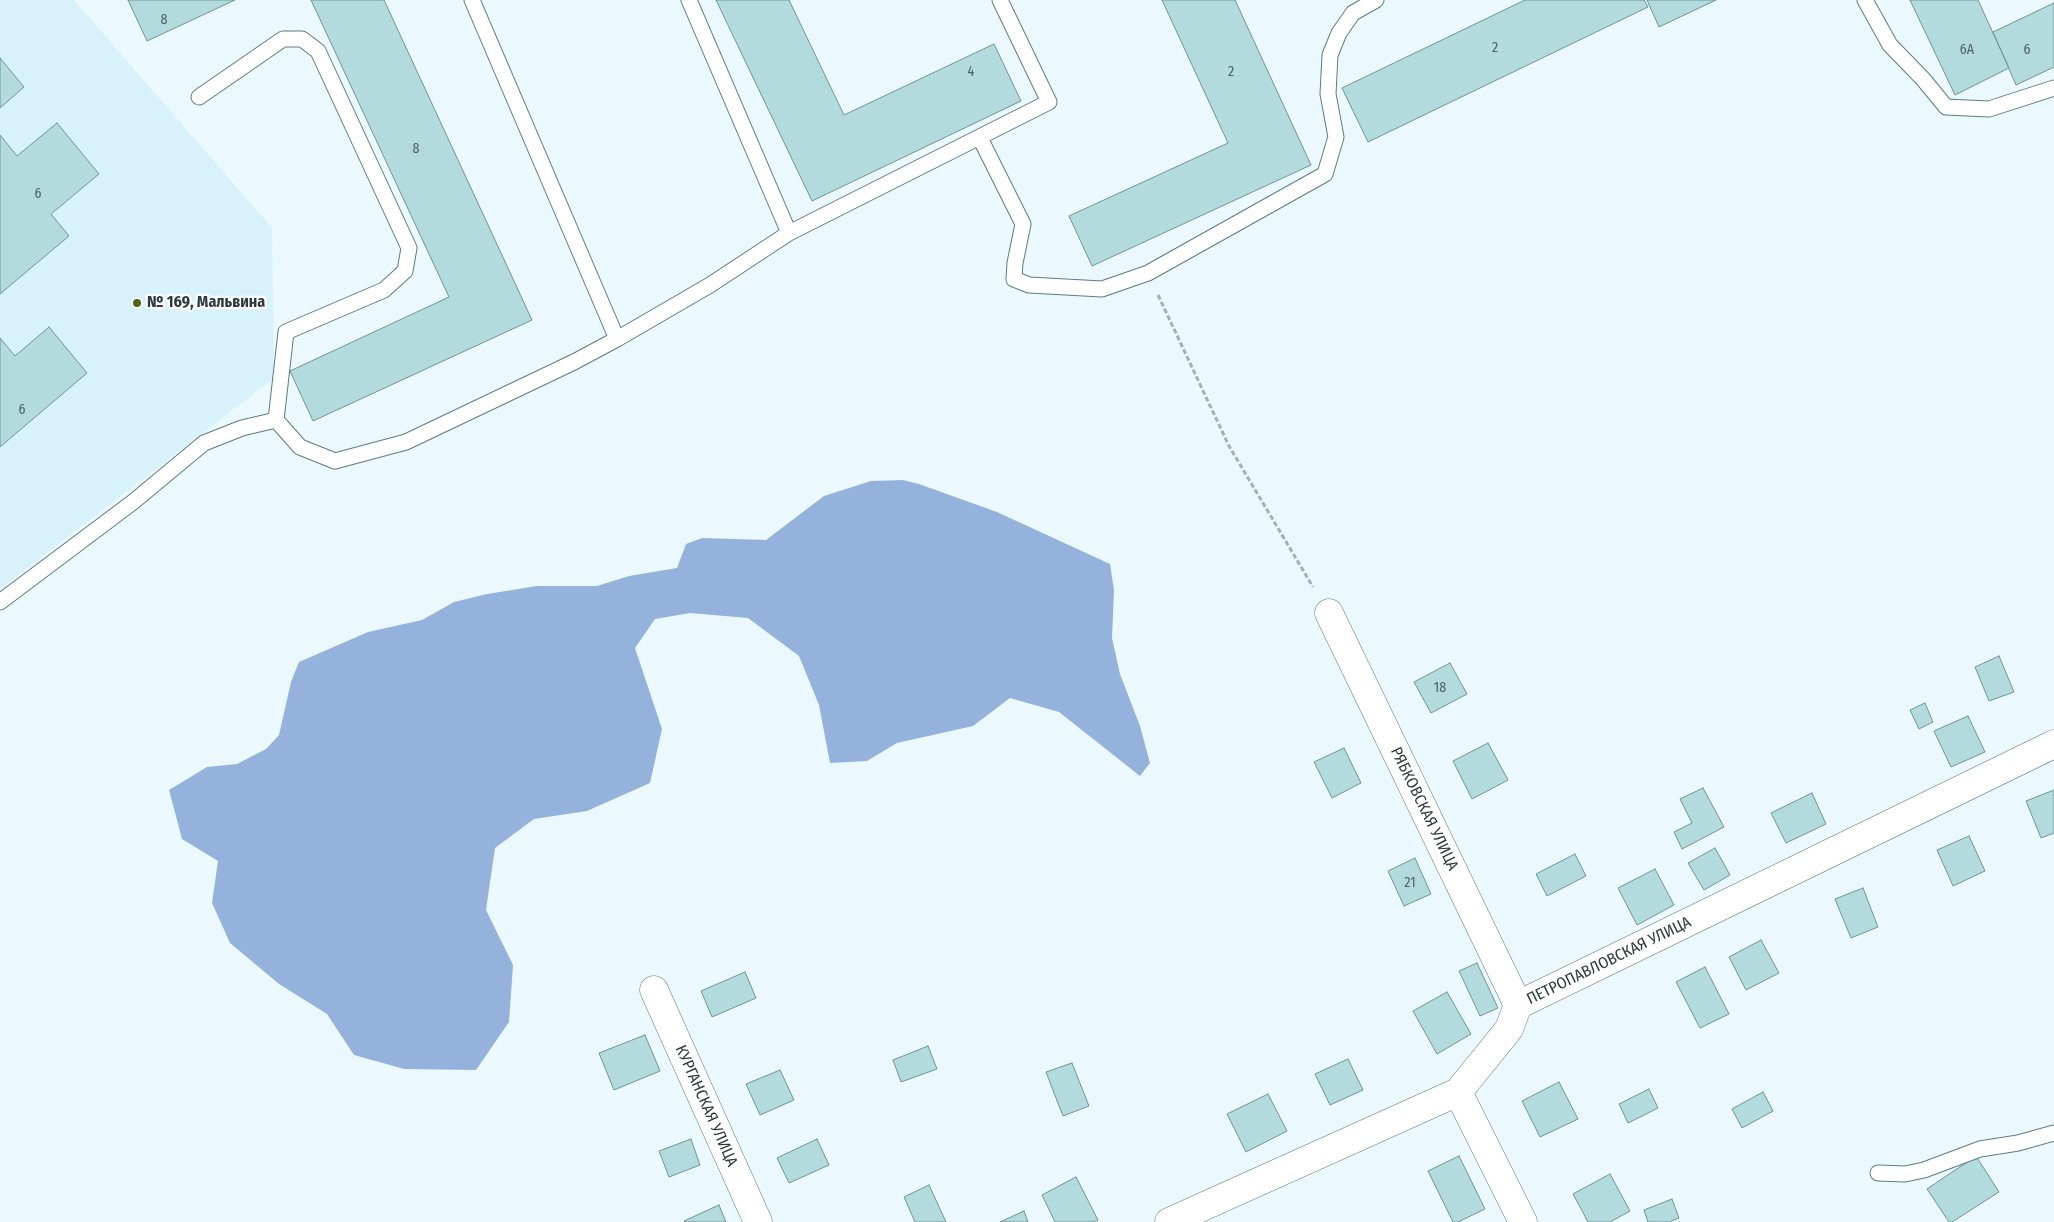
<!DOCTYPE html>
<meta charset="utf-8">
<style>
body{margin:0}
canvas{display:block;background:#ebf9fe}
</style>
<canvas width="2054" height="1222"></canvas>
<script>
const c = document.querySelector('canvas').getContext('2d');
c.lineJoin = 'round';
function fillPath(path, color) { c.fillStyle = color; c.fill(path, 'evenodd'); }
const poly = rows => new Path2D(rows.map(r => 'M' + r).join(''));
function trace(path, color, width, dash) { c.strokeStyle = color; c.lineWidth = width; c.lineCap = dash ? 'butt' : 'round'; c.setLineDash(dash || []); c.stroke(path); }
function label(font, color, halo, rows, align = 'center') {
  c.font = font + ' "Fira Sans Condensed",sans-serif'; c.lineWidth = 4.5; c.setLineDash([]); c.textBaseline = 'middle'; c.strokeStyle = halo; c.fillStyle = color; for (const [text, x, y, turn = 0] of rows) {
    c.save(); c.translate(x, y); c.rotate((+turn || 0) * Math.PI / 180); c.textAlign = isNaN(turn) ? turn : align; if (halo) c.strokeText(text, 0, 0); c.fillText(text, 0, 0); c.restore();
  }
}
fillPath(poly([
 [0,0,74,0,272,228,274,378,0,589]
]), '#d7f2fa');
fillPath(poly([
 [903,480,919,484,997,512,1110,564,1114,590,1112,638,1120,674,1140,726,1150,763,1140,776,1059,712,1010,698,973,726,897,743,867,761,830,763,819,705,799,656,748,618,690,613,655,619,635,648,662,729,650,783,587,811,534,819,495,848,486,910,513,965,509,1022,476,1070,404,1069,354,1055,327,1014,279,984,230,943,212,903,218,861,182,839,169,790,207,767,237,764,266,749,279,735,291,682,299,662,368,632,422,620,454,602,487,594,537,586,597,586,629,576,677,568,686,544,702,538,766,540,824,496,871,481]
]), '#95b2dd');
const building = poly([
 [128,0,235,0,147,41,128,0],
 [311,0,384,0,532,320,313,421,290,371,449,297,311,0],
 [716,0,789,0,844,115,994,44,1021,101,812,201,716,0],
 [1162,0,1235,0,1311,165,1092,266,1069,216,1228,143,1162,0],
 [1525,0,1644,0,1648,7,1368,142,1342,88,1525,0],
 [1647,0,1716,0,1659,27,1647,0],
 [1910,0,1978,0,2009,68,1955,95,1910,0],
 [2054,3,2054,67,2016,85,1993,32,2054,3],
 [0,58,24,87,0,108,0,58],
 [57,123,99,174,51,214,69,236,0,294,0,135,17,156,57,123],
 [49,327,87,373,0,447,0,338,15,356,49,327],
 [1999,656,2014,692,1989,701,1975,667,1999,656],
 [1450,663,1467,694,1431,713,1414,682,1450,663],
 [1925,703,1933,722,1919,729,1910,710,1925,703],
 [1968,716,1985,752,1951,767,1934,731,1968,716],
 [1488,743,1508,780,1472,799,1453,761,1488,743],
 [1344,748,1361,783,1332,798,1314,762,1344,748],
 [1703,788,1724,827,1682,849,1674,832,1692,823,1680,799,1703,788],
 [2054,790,2054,833,2041,838,2026,801,2054,790],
 [1812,793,1826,824,1786,843,1771,813,1812,793],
 [1969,836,1985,871,1953,886,1937,850,1969,836],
 [1715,848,1730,875,1704,890,1688,863,1715,848],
 [1575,854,1586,876,1547,896,1536,874,1575,854],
 [1415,858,1431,894,1404,906,1388,871,1415,858],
 [1655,869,1674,905,1637,925,1618,888,1655,869],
 [1863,888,1878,927,1851,938,1835,899,1863,888],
 [1761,940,1779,973,1746,990,1729,957,1761,940],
 [1477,963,1498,1008,1480,1016,1459,971,1477,963],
 [1705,967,1729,1014,1700,1028,1676,982,1705,967],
 [745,972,756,998,712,1017,701,991,745,972],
 [1447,992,1471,1034,1437,1054,1413,1011,1447,992],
 [645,1035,660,1071,614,1090,599,1053,645,1035],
 [928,1046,937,1069,901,1082,893,1060,928,1046],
 [1348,1059,1363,1090,1330,1105,1315,1074,1348,1059],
 [1072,1063,1089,1106,1063,1116,1046,1072,1072,1063],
 [780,1070,794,1100,760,1115,746,1084,780,1070],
 [1559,1082,1578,1119,1540,1137,1522,1101,1559,1082],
 [1649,1089,1658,1108,1628,1123,1619,1104,1649,1089],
 [1763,1092,1773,1111,1742,1128,1732,1109,1763,1092],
 [1268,1094,1287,1131,1246,1152,1227,1114,1268,1094],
 [691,1139,700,1165,669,1177,659,1151,691,1139],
 [817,1139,829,1165,789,1183,777,1158,817,1139],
 [1459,1156,1485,1209,1458,1222,1453,1222,1428,1171,1459,1156],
 [1976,1156,1999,1192,1952,1222,1949,1222,1927,1189,1976,1156],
 [1610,1174,1630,1211,1610,1222,1588,1222,1573,1194,1610,1174],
 [1076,1177,1098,1220,1094,1222,1055,1222,1042,1195,1076,1177],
 [929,1185,946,1222,915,1222,904,1197,929,1185],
 [1672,1199,1679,1218,1669,1222,1648,1222,1644,1210,1672,1199],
 [719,1205,726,1222,685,1222,684,1221,719,1205],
 [1024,1211,1028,1222,1000,1222,1024,1211]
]);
fillPath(building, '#b3dadc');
trace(building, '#6f9496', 1);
const lane = poly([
 [472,0,617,339],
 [689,0,789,233,1049,102,1000,0],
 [1865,0,1890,45,1923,79,1946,107,1989,109,2054,88],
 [980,138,1023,224,1015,263,1014,279,1029,285,1102,289,1148,273,1325,174,1336,137,1328,94,1330,55,1339,33,1353,13,1376,0],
 [276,420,300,447,335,461,406,442,574,362,617,339,710,285,789,233],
 [0,602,133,502,204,443,242,428,276,420,286,332,384,290,405,271,409,248,318,51,302,39,283,39,199,97],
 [1878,1173,1905,1174,1924,1170,1980,1149,2018,1143,2054,1133]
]);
const street = poly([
 [1329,613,1518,1005],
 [654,990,758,1222],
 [1458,1092,1523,1222],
 [1169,1222,1458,1092,1509,1029,1518,1005,2054,744]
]);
trace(lane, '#5b7c87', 17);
trace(street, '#5b7c87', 29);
trace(poly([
 [1158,295,1229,446,1313,587]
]), '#a3b1b6', 3, [5, 2.5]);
trace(lane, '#fff', 15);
trace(street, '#fff', 28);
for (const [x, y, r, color] of [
 [137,303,5,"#4e6615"]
]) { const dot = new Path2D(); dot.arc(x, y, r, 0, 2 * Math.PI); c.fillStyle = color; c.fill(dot); trace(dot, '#fff', 2); }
label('14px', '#4e6367', null, [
 ["8",164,20],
 ["2",1495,48],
 ["6А",1967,50],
 ["6",2027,50],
 ["4",971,72],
 ["2",1231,72],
 ["8",416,149],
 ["6",38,194],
 ["6",22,410],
 ["18",1440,688],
 ["21",1410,883]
]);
label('bold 16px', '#2c3b40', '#fff', [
 ["№ 169, Мальвина",147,303]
], 'left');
label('16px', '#2c3b40', '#fff', [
 ["РЯБКОВСКАЯ УЛИЦА",1424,809,64],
 ["ПЕТРОПАВЛОВСКАЯ УЛИЦА",1609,961,-26],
 ["КУРГАНСКАЯ УЛИЦА",706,1106,66]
]);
</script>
